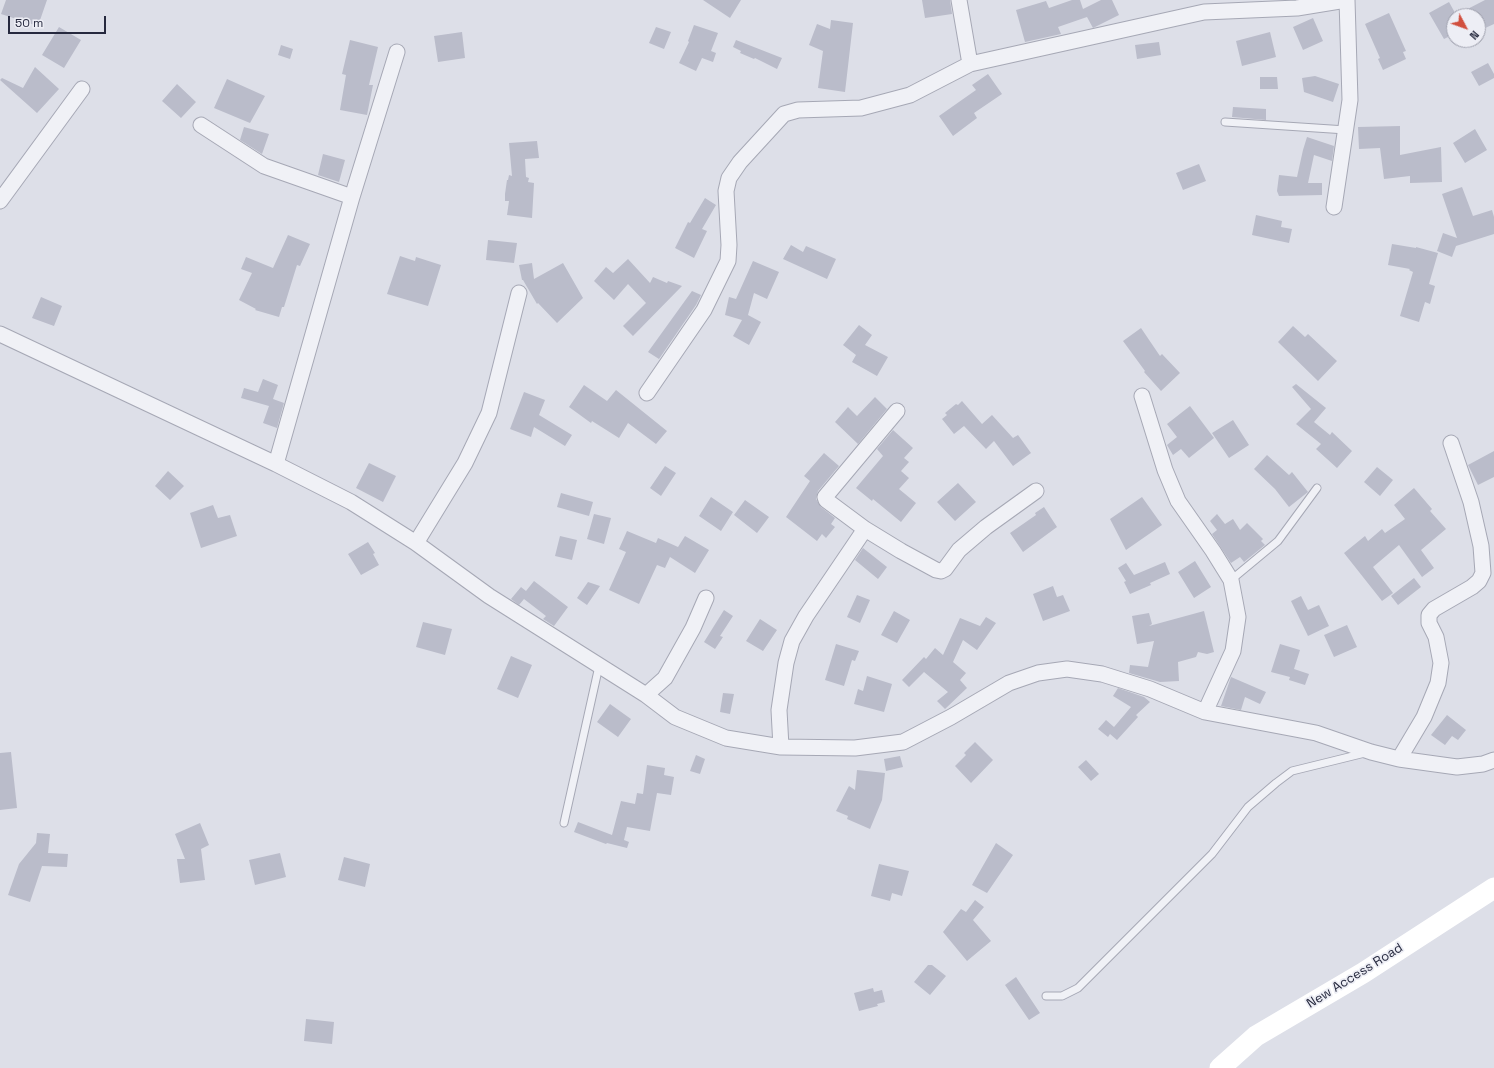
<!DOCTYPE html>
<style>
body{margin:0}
#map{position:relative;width:1494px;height:1068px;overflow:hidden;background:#dddfe8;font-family:"Space Grotesk",sans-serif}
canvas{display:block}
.north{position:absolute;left:1446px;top:8px;width:40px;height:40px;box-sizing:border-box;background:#edeef5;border:1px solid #9d9fac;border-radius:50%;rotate:131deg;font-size:11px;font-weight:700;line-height:16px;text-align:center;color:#26293e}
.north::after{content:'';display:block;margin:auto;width:14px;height:18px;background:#d14f3e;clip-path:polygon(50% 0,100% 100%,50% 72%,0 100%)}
.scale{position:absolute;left:8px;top:16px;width:98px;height:18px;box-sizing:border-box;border:2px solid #26293e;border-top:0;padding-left:5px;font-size:12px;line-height:14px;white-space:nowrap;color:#26293e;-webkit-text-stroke:3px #edeef5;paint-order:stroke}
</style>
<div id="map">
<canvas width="1494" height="1068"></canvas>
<div class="north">N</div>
<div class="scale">50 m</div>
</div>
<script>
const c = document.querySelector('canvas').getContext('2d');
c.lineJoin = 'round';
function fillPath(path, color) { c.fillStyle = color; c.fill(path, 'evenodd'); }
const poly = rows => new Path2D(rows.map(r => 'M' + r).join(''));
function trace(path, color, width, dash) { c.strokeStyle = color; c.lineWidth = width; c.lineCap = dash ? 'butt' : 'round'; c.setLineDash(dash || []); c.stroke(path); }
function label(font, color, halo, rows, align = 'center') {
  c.font = font + ' "Space Grotesk",sans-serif'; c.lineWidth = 3.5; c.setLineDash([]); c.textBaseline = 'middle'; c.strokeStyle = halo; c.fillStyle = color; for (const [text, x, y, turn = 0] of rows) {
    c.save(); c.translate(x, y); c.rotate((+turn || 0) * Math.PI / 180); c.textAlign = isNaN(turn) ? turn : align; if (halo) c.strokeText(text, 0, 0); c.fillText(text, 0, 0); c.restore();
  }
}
fillPath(poly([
 [6,0,47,0,38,26,1,14],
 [703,0,741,0,730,18],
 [922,0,950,0,952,14,925,18],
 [1072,0,1080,0,1083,9,1101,0,1112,0,1119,15,1093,28,1087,17,1058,27,1061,34,1025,42,1016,10,1046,1,1049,8],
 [1485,0,1494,0,1494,24,1483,29,1478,19,1478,16,1454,16,1454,34,1444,39,1429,13,1449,2,1454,11,1454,16],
 [1389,13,1406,51,1403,52,1406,59,1383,70,1378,59,1380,58,1365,24],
 [1313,18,1323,41,1303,50,1293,27],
 [831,20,853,23,845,92,818,88,823,51,809,45,817,24,830,29],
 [694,25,718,33,711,51,716,53,713,62,702,58,696,71,679,63,689,42,688,41],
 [59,27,81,40,64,68,42,55],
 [656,27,671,32,664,49,649,43],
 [462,32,465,58,438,62,434,36],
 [1270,32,1276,57,1242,66,1236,41],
 [350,40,378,47,369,85,373,85,367,115,340,110,346,75,342,74],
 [736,40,782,58,777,69,755,58,754,59,740,53,741,51,733,47],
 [1159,42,1161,55,1137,59,1135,45],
 [281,45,293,49,290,59,278,55],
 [1488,63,1494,74,1494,78,1479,86,1471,72],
 [35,67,59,89,37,113,0,80,2,78,23,88],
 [988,74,1002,94,974,113,977,118,953,136,939,116,976,90,972,85],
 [1315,76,1339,84,1333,102,1304,92,1302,78],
 [1260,77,1277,77,1278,89,1260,89],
 [227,79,265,96,250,123,214,108],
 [177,84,196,102,181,118,162,101],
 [1233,107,1266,109,1266,120,1232,117],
 [1400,126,1400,155,1441,147,1442,182,1410,183,1410,176,1384,179,1380,148,1359,149,1358,127],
 [244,127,269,134,262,154,240,140],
 [1475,129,1487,150,1465,163,1453,143],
 [1307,137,1334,146,1332,161,1314,155,1308,183,1322,183,1322,195,1279,196,1277,191,1279,175,1297,177,1303,150],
 [537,141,539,158,525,159,526,177,529,178,528,182,534,183,532,218,507,215,509,201,505,201,505,194,507,180,508,180,509,175,512,176,509,143],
 [323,154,345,160,339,182,318,175],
 [1199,164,1206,181,1183,190,1176,173],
 [1462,187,1473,216,1492,210,1494,217,1494,234,1456,246,1452,257,1437,251,1443,233,1457,238,1442,194],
 [705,198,716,205,702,229,707,231,694,258,675,248,688,222,690,223],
 [1256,215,1282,221,1281,227,1292,229,1289,243,1252,235],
 [288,235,310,244,300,266,297,265,284,307,282,307,279,317,255,310,256,309,239,300,252,273,241,269,246,257,273,268],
 [488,240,517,243,514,263,486,260],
 [1392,244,1416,248,1416,247,1438,253,1429,284,1435,286,1430,304,1425,302,1419,322,1400,316,1413,272,1409,270,1410,269,1388,265],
 [791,245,803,252,806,246,836,259,827,279,783,259],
 [400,256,415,261,416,257,441,265,428,306,387,294],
 [628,259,650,283,653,277,667,283,668,281,682,286,633,336,623,326,646,303,628,284,614,300,594,281,606,267,613,273],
 [753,261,779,272,767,299,754,293,748,315,761,322,749,345,733,336,742,320,725,315,729,297,736,299],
 [532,263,534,279,563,263,583,298,557,323,538,303,537,304,523,280,522,280,519,265],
 [692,291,701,295,696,305,659,359,648,352],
 [41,297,62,306,54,326,32,318],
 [859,325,872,335,865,345,888,357,877,376,852,362,856,355,843,345],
 [1293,326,1305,337,1308,334,1337,361,1318,381,1278,342],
 [1141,328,1160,356,1162,354,1180,373,1161,391,1144,372,1145,371,1123,341],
 [263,379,278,385,273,399,284,403,277,428,263,423,269,406,241,398,244,388,258,392],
 [1296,384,1326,408,1314,422,1330,435,1332,432,1352,451,1337,468,1316,449,1321,444,1296,424,1311,409,1292,387],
 [584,385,607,401,616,390,667,431,656,444,628,423,619,438,592,421,591,423,569,407],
 [524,392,545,400,539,415,572,435,565,446,534,427,531,437,510,429],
 [875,397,887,409,858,444,835,422,848,407,857,416],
 [962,401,982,424,992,415,1013,438,1018,435,1031,453,1013,466,994,441,986,449,964,426,954,434,942,419,947,415,945,413,956,404,958,405],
 [1190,406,1214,438,1189,458,1181,449,1173,455,1167,445,1177,437,1167,424],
 [1233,420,1249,445,1229,458,1212,433],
 [893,430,913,448,904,458,909,462,901,471,909,478,899,489,916,503,901,522,873,499,872,501,856,488,883,456,877,449],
 [1494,451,1494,477,1478,485,1468,465],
 [824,453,839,466,818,491,816,499,821,507,835,518,831,524,835,527,826,538,822,534,817,541,786,517,810,481,804,476],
 [1267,455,1289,475,1292,472,1308,492,1289,507,1275,489,1254,469],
 [369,463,396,476,383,502,356,488],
 [665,466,676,473,661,496,650,488],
 [1377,467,1393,480,1380,496,1364,482],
 [168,471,184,486,170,500,155,486],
 [958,483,976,502,955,521,937,502],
 [1414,488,1432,509,1430,511,1446,529,1421,550,1434,568,1422,577,1399,545,1373,567,1393,593,1382,601,1344,553,1365,536,1368,541,1382,529,1385,533,1405,519,1394,505],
 [561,493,593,502,589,516,557,507],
 [711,497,733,512,721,531,699,516],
 [1142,497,1162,525,1126,550,1110,519],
 [745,500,769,517,757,533,734,515],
 [213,505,218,518,230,515,237,536,201,548,190,513],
 [1044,507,1057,527,1023,552,1010,533,1036,515,1035,513],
 [594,514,611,518,604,544,587,539],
 [1217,514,1225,524,1233,519,1240,530,1247,523,1263,539,1261,541,1265,545,1244,562,1240,557,1231,563,1212,534,1217,530,1210,521],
 [627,531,656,543,658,538,678,547,685,536,709,550,695,573,670,557,665,568,657,565,639,604,609,590,626,552,619,549],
 [560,536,577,540,572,560,555,556],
 [368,542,375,553,373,554,379,565,361,575,348,554],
 [863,548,887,567,878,579,855,560],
 [1195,561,1211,587,1194,598,1178,572],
 [1165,562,1170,574,1150,583,1151,585,1130,594,1124,582,1126,581,1118,568,1126,563,1134,575],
 [1414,578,1421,587,1398,605,1391,596],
 [534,581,568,607,554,626,543,619,546,616,524,599,519,605,511,599,521,587,526,591],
 [588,582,600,586,587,605,577,598],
 [1053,586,1057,597,1063,595,1070,611,1043,621,1033,594],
 [857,595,870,600,860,623,847,617],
 [1301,596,1308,610,1319,605,1329,626,1308,636,1291,601],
 [724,610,733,616,720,636,723,637,715,649,704,642],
 [894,611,910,620,897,643,881,635],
 [1204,611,1214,652,1207,654,1198,652,1196,657,1178,662,1179,681,1160,682,1129,673,1130,665,1148,667,1154,641,1137,644,1132,616,1149,613,1152,624,1149,626],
 [986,617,996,623,977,650,963,640,953,662,966,673,960,680,967,688,945,709,937,701,948,692,924,672,909,687,902,680,924,657,926,659,935,648,943,655,960,618,980,626],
 [760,619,777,630,763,651,746,641],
 [423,622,452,629,445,655,416,647],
 [1347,625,1357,647,1334,657,1324,635],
 [836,644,859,651,855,661,852,660,844,686,825,680],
 [1280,644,1300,650,1294,669,1309,674,1305,685,1289,680,1290,677,1271,672],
 [511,656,532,665,518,698,497,689],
 [867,676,892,684,884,712,854,704,858,689,863,691],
 [1231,677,1266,692,1260,704,1245,697,1241,710,1221,706],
 [1118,688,1144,697,1150,702,1136,715,1138,717,1117,740,1110,734,1108,737,1098,729,1106,720,1114,727,1131,707,1113,696],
 [723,693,734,694,730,714,720,712],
 [610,704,631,719,618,737,597,722],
 [1447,715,1466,730,1458,740,1452,736,1445,745,1431,735],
 [975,742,993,760,971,783,955,766,966,755,964,753],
 [11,752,17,808,0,810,0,753],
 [696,755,705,759,700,774,690,771],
 [900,756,903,767,886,771,884,759],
 [1086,760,1099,774,1091,781,1078,767],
 [647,765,665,768,664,775,674,777,671,795,657,793,650,831,627,827,624,840,629,842,627,848,607,843,606,844,574,832,578,822,612,835,621,801,635,804,637,793,643,794],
 [857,770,885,773,882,800,870,829,847,819,848,816,836,811,849,786,855,790],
 [200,823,209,845,201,849,205,880,180,883,177,859,185,859,175,834],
 [37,833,50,834,48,853,68,854,67,867,42,866,30,902,8,895,19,864,36,843],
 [996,843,1013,855,987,893,972,885],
 [280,853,286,877,255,885,249,860],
 [344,857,370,864,365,887,338,880],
 [879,864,909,871,902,896,892,893,890,901,871,896],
 [975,900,984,907,973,920,991,941,967,961,943,932,961,909,966,912],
 [928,965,932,965,946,976,930,995,914,982],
 [1016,977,1040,1013,1029,1020,1005,985],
 [873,988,874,992,882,990,885,1002,877,1004,878,1006,859,1011,854,993],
 [306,1019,334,1022,332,1044,304,1041]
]), '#babcca');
const service = poly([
 [1225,122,1346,130],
 [1231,580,1278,541,1317,488],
 [564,823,599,666],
 [1046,996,1062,996,1078,988,1212,854,1248,807,1276,783,1292,771,1365,753]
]);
const minor = poly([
 [959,0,970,64],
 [201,125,264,166,352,197],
 [0,201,82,89],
 [1334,207,1350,100,1347,0],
 [0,334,276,464,351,502,416,543,489,596,646,695,675,717,726,738,781,747,855,748,903,742,951,717,1009,683,1038,673,1067,669,1102,674,1150,689,1205,712,1316,733,1371,752,1399,759,1457,767,1483,764,1494,760],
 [647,393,704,310,728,261,729,245,726,191,729,178,740,162,784,114,798,110,861,108,910,95,970,64,1204,12,1297,8,1346,0],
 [1142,396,1165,470,1178,501,1213,551,1231,580,1238,617,1233,651,1205,712],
 [897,411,825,497,826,500,865,529,901,551,936,570,941,571,945,569,959,550,986,527,1036,491],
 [276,464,352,197,397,52],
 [416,543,465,463,489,413,519,293],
 [646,695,665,678,693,628,706,598],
 [781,747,779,710,786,663,792,641,806,616,865,529],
 [1399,759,1424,717,1438,683,1441,663,1436,637,1429,623,1429,615,1434,609,1472,587,1479,581,1483,573,1481,546,1471,502,1451,443]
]);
trace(service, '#a6a8b5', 9);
trace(minor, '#a6a8b5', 17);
trace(service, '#f0f1f6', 7);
trace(minor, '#f0f1f6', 15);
trace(poly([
 [1220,1068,1256,1036,1363,973,1494,888]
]), '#fff', 21);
label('13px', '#26293e', '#edeef5', [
 ["New Access Road",1355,976,-32]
]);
</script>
